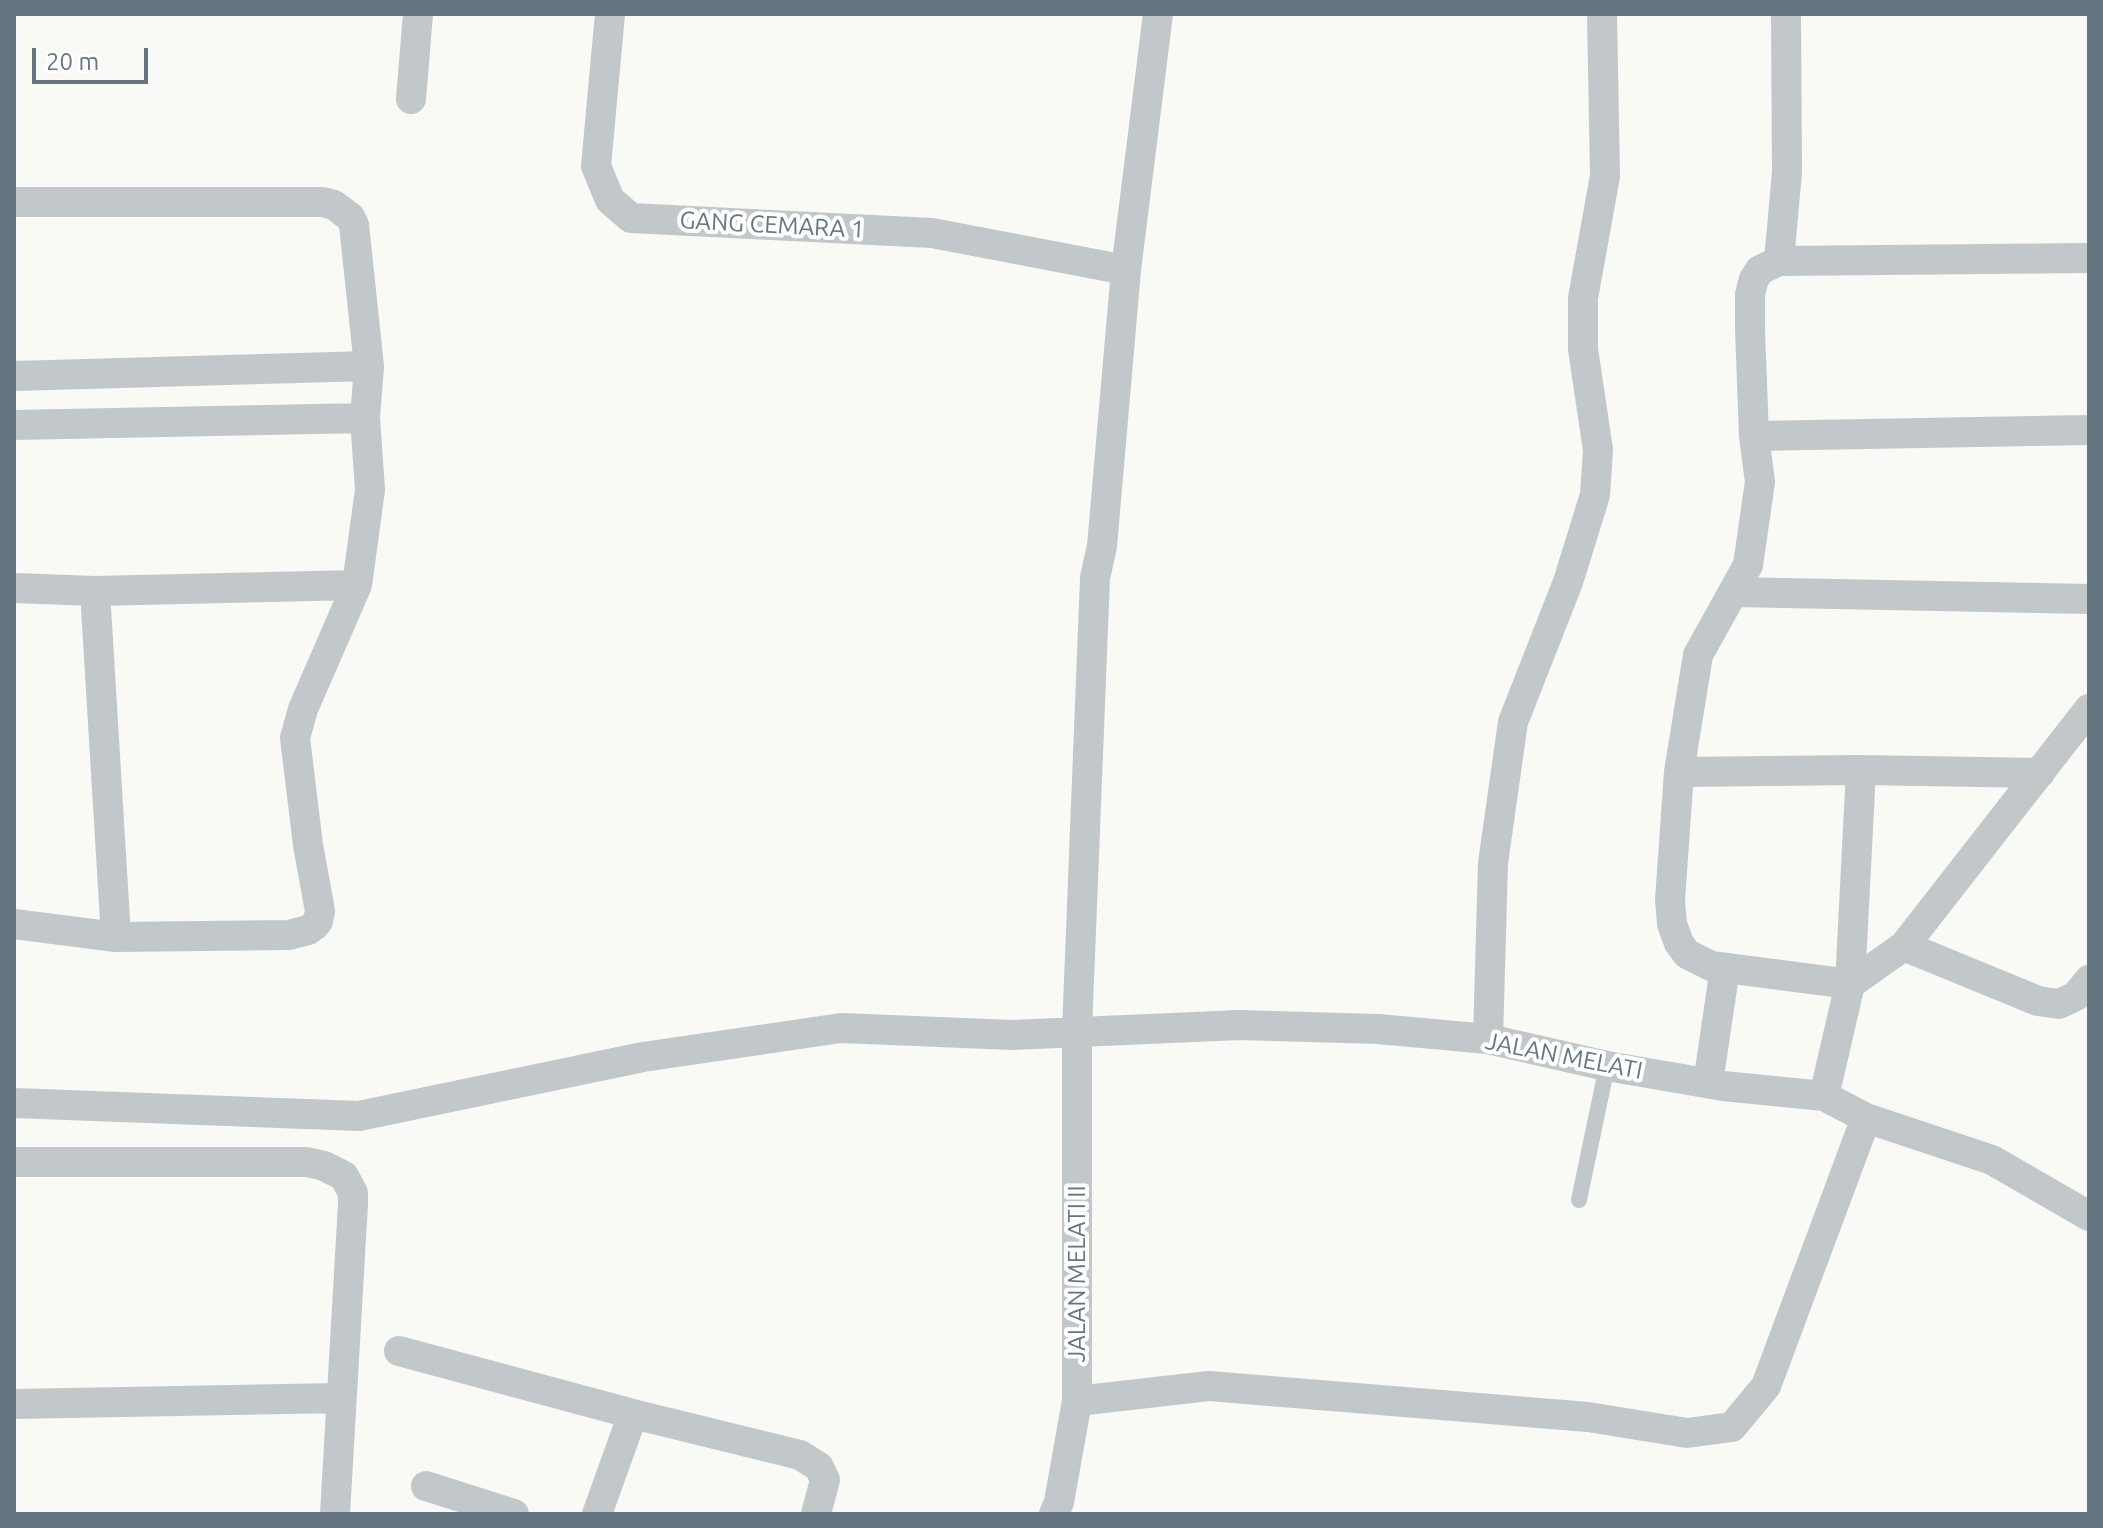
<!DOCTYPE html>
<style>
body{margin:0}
#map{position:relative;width:2103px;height:1528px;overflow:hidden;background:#f9f9f6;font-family:Ubuntu,sans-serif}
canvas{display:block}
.frame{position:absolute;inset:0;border:16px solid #647681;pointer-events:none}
.scale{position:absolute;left:32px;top:48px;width:116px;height:36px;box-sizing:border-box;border:4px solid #647681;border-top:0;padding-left:10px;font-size:24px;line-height:28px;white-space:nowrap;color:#647681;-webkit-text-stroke:6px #fff;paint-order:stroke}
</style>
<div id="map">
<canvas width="2103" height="1528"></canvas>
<div class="frame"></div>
<div class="scale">20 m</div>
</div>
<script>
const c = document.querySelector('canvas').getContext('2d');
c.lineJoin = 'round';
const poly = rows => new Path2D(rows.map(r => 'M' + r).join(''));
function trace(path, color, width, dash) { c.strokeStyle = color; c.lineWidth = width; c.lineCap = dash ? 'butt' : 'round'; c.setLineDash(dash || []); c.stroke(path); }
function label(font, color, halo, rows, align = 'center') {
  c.font = font + ' Ubuntu,sans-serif'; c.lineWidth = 8; c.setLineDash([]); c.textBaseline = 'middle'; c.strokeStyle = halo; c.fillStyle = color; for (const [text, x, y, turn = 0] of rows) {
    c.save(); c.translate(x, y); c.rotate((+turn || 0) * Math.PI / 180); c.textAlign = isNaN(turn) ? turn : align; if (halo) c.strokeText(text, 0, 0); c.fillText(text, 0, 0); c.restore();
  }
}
trace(poly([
 [1579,1200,1607,1066]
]), '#c2c7ca', 16);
trace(poly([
 [610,14,596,166,610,200,631,218,932,233,1126,270],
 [411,99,418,14],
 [14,202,323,202,334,205,350,217,354,225,369,366],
 [1779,261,1787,172,1786,14],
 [14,376,369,366,365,418,370,490,357,585],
 [14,425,365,418],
 [1754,436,2089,430],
 [14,588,95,591,357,585,303,709,295,738,308,845,320,911,318,921,315,925,308,930,289,935,116,937,14,924],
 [95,591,116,937],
 [1733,592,2089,599],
 [1861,770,1850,984,1904,946,2089,709],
 [1679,772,1861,770,2040,773],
 [1904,946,2038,1001,2059,1004,2076,996,2089,980],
 [1488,1039,1493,863,1513,722,1568,582,1595,495,1598,450,1583,349,1583,298,1605,176,1602,14],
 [1708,1083,1725,968],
 [1824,1096,1850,984,1711,966,1687,954,1679,943,1672,924,1670,900,1679,772,1698,655,1748,565,1760,482,1754,436,1750,329,1750,294,1754,279,1760,270,1779,261,2089,258],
 [14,1103,359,1116,643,1057,841,1028,1012,1035,1239,1025,1378,1029,1488,1039,1607,1066,1723,1086,1824,1096,1866,1118,1992,1160,2089,1216],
 [14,1162,307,1162,324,1166,344,1176,353,1193,353,1204,335,1514],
 [399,1351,633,1414,800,1455,819,1467,825,1480,816,1514],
 [1077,1401,1209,1386,1588,1417,1687,1433,1732,1427,1766,1386,1866,1118],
 [14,1404,340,1398],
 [426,1486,514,1514],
 [597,1514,633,1414],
 [1054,1514,1059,1502,1077,1401,1077,1031,1095,578,1102,546,1126,270,1158,14]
]), '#c2c7ca', 30);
label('24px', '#647681', '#fff', [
 ["GANG CEMARA 1",772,225,3],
 ["JALAN MELATI",1564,1056,11],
 ["JALAN MELATI II",1077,1274,-90]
]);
</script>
